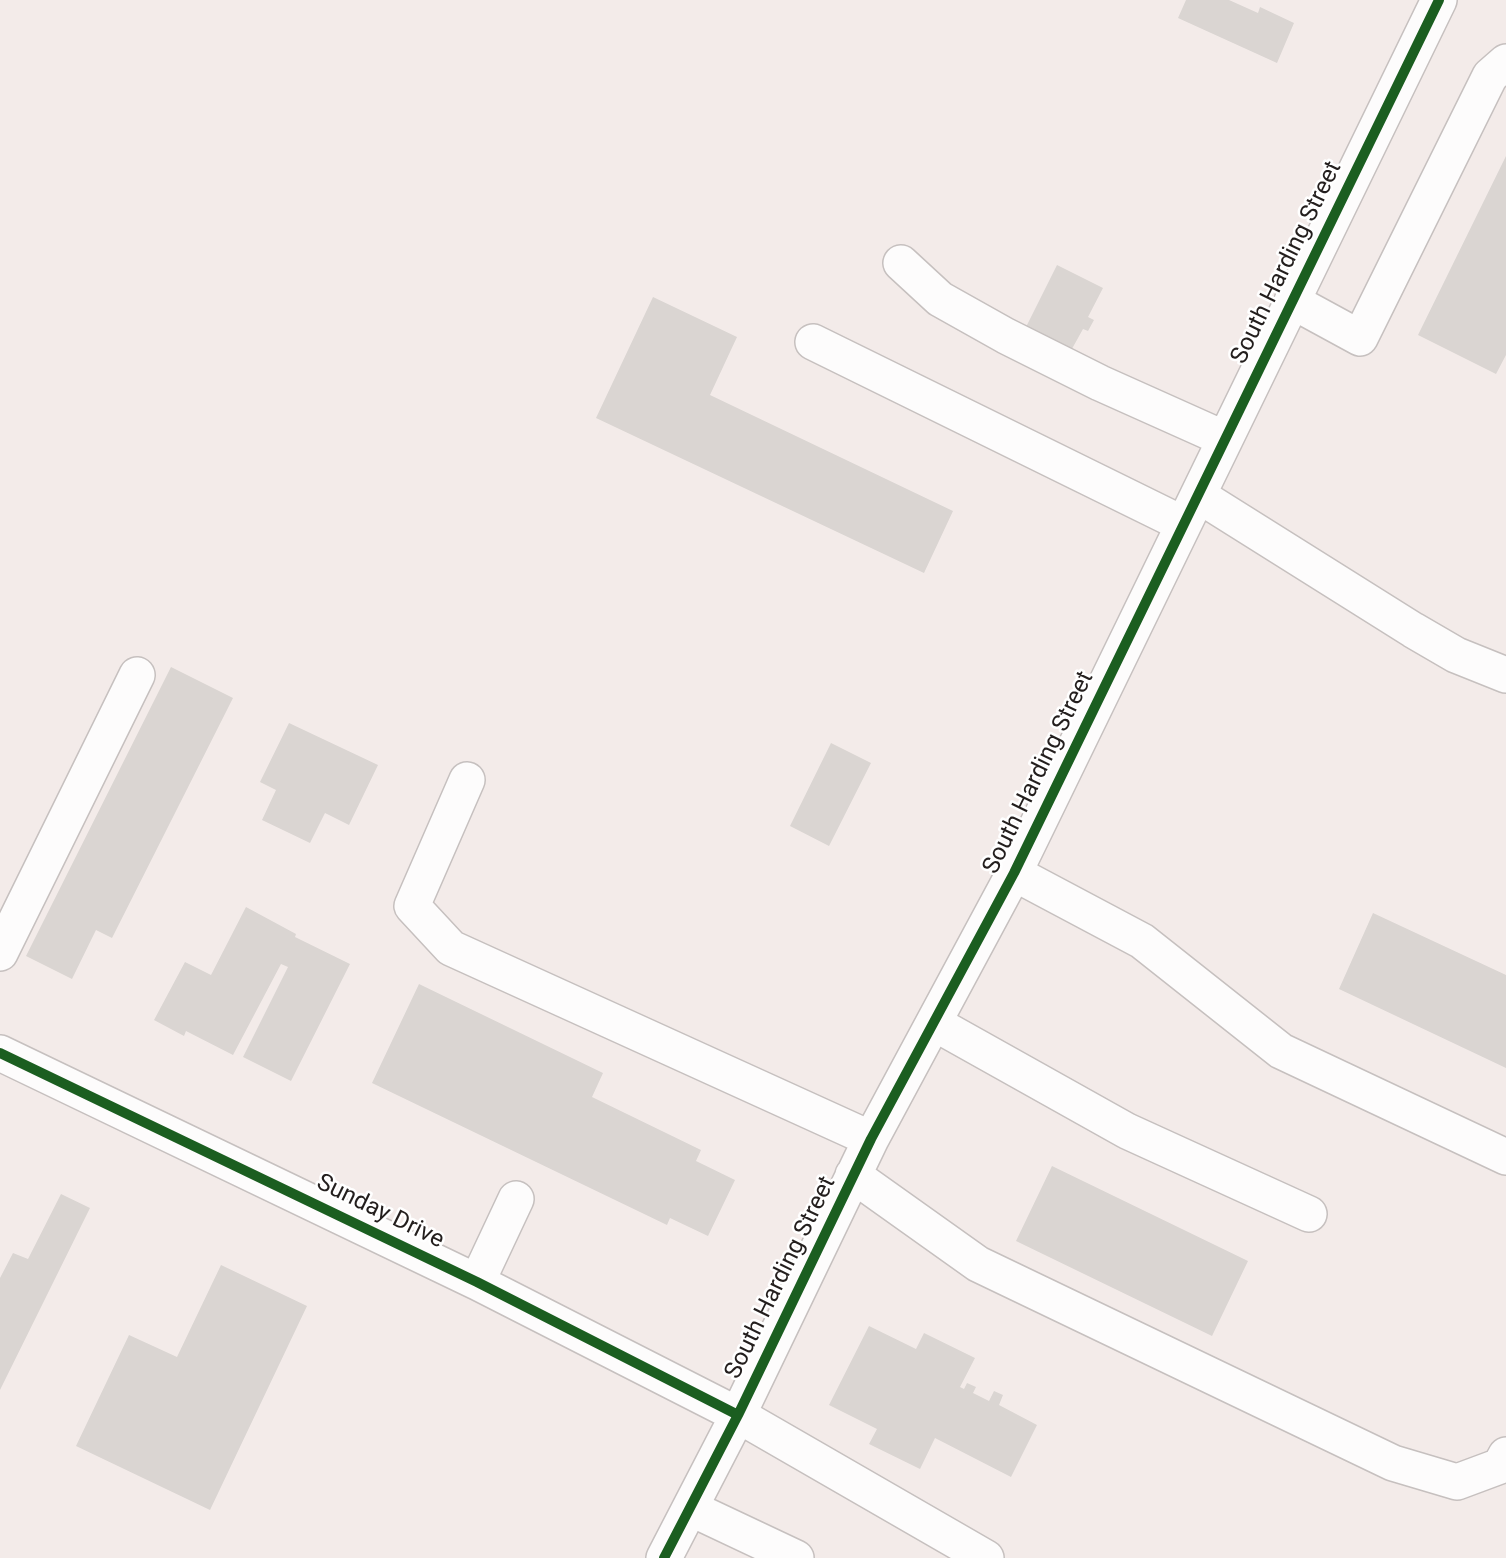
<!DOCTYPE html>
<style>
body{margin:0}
canvas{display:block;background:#f3ebe9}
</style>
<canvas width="1506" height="1558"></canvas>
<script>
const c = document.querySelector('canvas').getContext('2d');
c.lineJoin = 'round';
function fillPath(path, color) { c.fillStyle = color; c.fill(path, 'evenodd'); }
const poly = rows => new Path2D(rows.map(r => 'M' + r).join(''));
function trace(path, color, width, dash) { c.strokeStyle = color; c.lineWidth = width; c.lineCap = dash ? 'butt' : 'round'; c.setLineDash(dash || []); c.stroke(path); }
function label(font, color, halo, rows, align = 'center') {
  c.font = font + ' Roboto,sans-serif'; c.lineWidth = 5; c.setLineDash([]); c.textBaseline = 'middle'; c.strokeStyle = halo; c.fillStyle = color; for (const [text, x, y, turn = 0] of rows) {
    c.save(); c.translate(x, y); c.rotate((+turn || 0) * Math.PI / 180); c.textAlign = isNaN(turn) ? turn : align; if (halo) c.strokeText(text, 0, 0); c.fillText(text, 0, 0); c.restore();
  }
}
fillPath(poly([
 [1186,0,1229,0,1258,13,1260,7,1294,23,1277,63,1178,18],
 [1506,156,1506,355,1496,374,1418,335],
 [1057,265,1103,288,1088,317,1094,320,1088,331,1083,329,1068,356,1023,333],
 [653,297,737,337,710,395,953,511,924,573,596,418],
 [171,667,233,698,112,938,96,930,72,979,26,956],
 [289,723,378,765,349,825,325,813,310,843,262,820,276,790,260,782],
 [831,743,871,763,829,846,790,826],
 [246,907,296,934,295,937,350,964,291,1081,243,1057,288,967,281,964,233,1055,186,1031,184,1036,154,1020,185,962,211,975],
 [1373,913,1506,975,1506,1068,1339,989],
 [419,984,603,1073,592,1097,701,1150,696,1161,735,1180,708,1236,670,1218,667,1225,372,1083],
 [1052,1166,1248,1261,1212,1336,1016,1241],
 [61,1194,90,1208,0,1390,0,1278,13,1253,28,1259],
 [221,1265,307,1306,210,1510,76,1446,129,1335,177,1357],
 [869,1326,916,1349,924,1333,975,1358,960,1387,964,1389,967,1383,976,1387,973,1393,989,1401,994,1391,1003,1395,999,1405,1037,1425,1011,1477,935,1438,920,1469,869,1444,877,1429,829,1405]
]), '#dad5d2');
const minor = poly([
 [901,263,940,299,1006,336,1100,383,1225,439],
 [1292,301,1360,338,1490,76,1506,62],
 [813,342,1183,524],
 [1198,495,1413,630,1456,655,1506,675],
 [467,780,412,906,451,948,871,1139],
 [1014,873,1142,941,1281,1051,1506,1157],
 [0,953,137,675],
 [934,1023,1127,1131,1309,1214],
 [0,1053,477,1282,738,1415,986,1558],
 [853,1175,978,1264,1393,1463,1457,1482,1500,1466,1506,1455],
 [477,1282,516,1199],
 [690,1508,796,1558],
 [664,1558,738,1415,871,1139,1014,873,1439,0]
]);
trace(minor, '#c6c0bf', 38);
trace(minor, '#fdfcfc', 35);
trace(poly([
 [0,1053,477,1282,738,1415],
 [664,1558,738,1415,871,1139,1014,873,1439,0]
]), '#1b5e20', 10);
label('24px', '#231e1d', '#fff', [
 ["South Harding Street",1287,263,-64],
 ["South Harding Street",1039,773,-64],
 ["Sunday Drive",380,1212,26],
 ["South Harding Street",781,1278,-64]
]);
</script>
